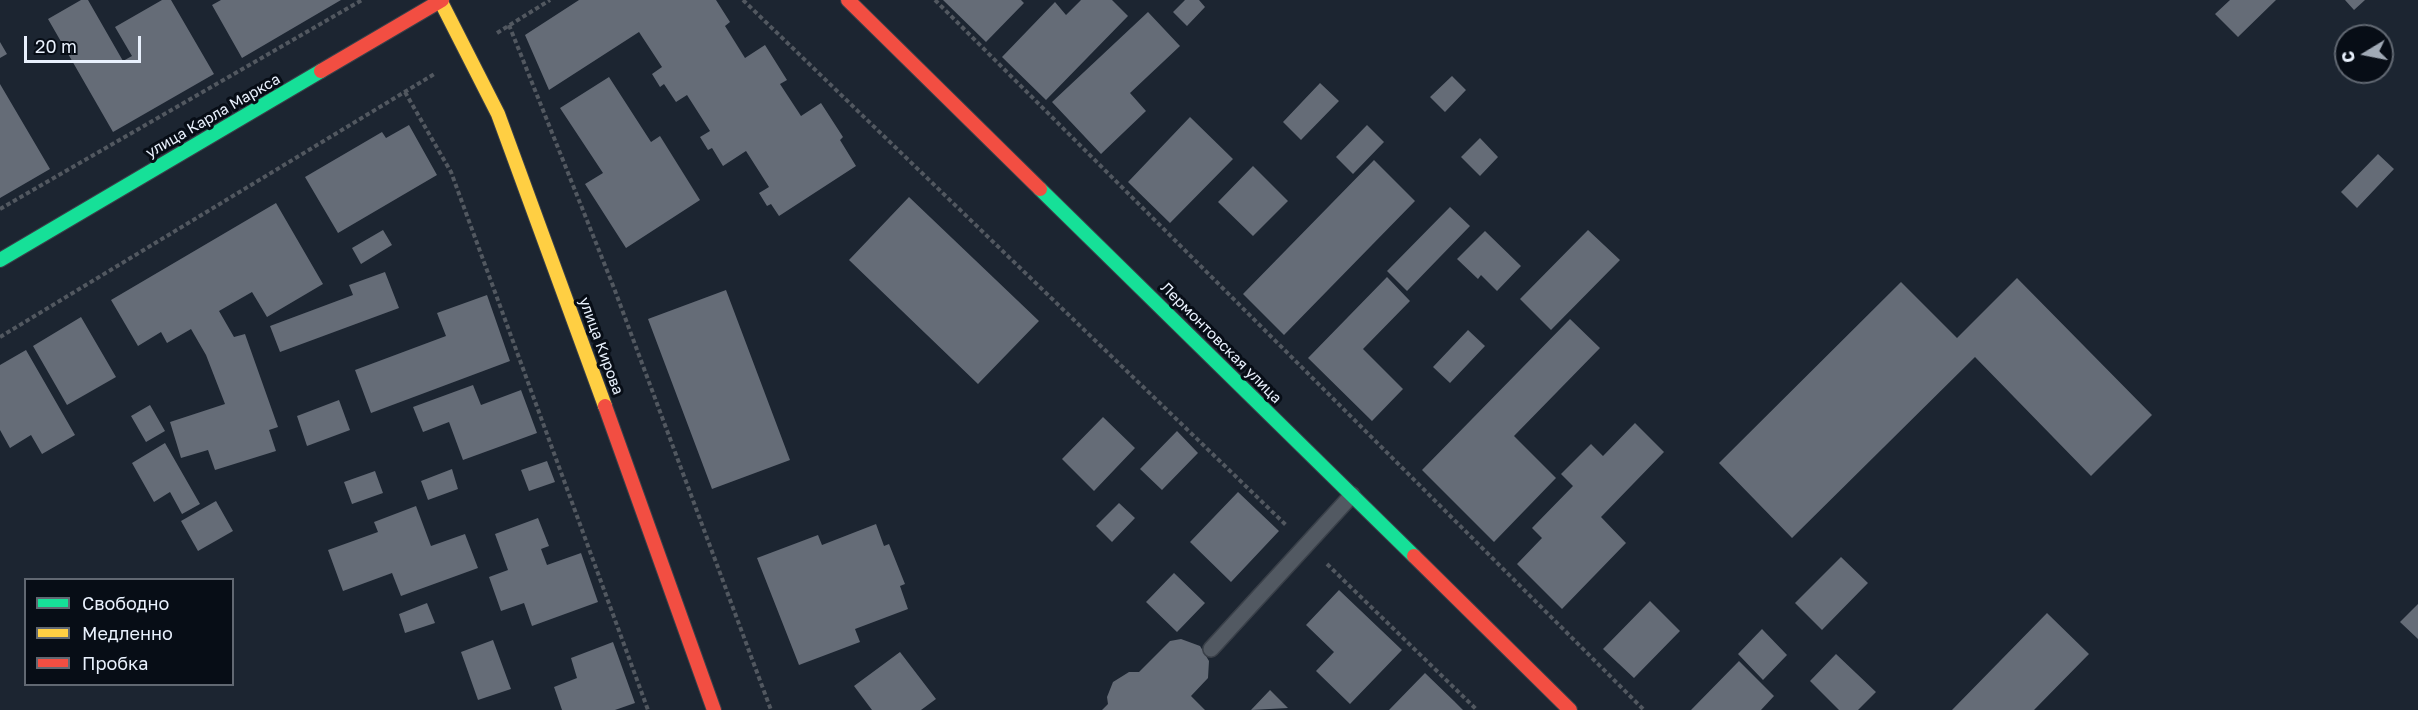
<!DOCTYPE html>
<meta charset="utf-8">
<style>
body{margin:0}
#map{position:relative;width:2418px;height:710px;overflow:hidden;background:#1c2531;font-family:"Golos Text",sans-serif}
canvas{display:block}
.legend{position:absolute;left:24px;top:578px;width:210px;height:108px;box-sizing:border-box;background:#070d16;border:2px solid #616872;margin:0;padding:8px 10px;list-style:none;font-size:18px;color:#e9f1fd}
.legend li{display:flex;align-items:center;gap:12px;height:30px}
.legend b{width:30px;border:2px solid #616872}
.north{position:absolute;left:2334px;top:24px;width:60px;height:60px;box-sizing:border-box;background:#070d16;border:2px solid #616872;border-radius:50%;rotate:260deg;font-size:16px;font-weight:700;line-height:24px;text-align:center;color:#e9f1fd}
.north::after{content:'';display:block;margin:auto;width:21px;height:27px;background:#a1aab6;clip-path:polygon(50% 0,100% 100%,50% 72%,0 100%)}
.scale{position:absolute;left:24px;top:36px;width:117px;height:27px;box-sizing:border-box;border:3px solid #e9f1fd;border-top:0;padding-left:8px;font-size:18px;line-height:21px;white-space:nowrap;color:#e9f1fd;-webkit-text-stroke:4px #070d16;paint-order:stroke}
</style>
<div id="map">
<canvas width="2418" height="710"></canvas>
<ul class="legend">
<li><b style="height:8px;background:#16e098"></b>Свободно</li>
<li><b style="height:8px;background:#ffcf43"></b>Медленно</li>
<li><b style="height:8px;background:#f24e42"></b>Пробка</li>
</ul>
<div class="north">С</div>
<div class="scale">20 m</div>
</div>
<script>
const c = document.querySelector('canvas').getContext('2d');
c.lineJoin = 'round';
function fillPath(path, color) { c.fillStyle = color; c.fill(path, 'evenodd'); }
const poly = rows => new Path2D(rows.map(r => 'M' + r).join(''));
function trace(path, color, width, dash) { c.strokeStyle = color; c.lineWidth = width; c.lineCap = dash ? 'butt' : 'round'; c.setLineDash(dash || []); c.stroke(path); }
function label(font, color, halo, rows, align = 'center') {
  c.font = font + ' "Golos Text",sans-serif'; c.lineWidth = 6; c.setLineDash([]); c.textBaseline = 'middle'; c.strokeStyle = halo; c.fillStyle = color; for (const [text, x, y, turn = 0] of rows) {
    c.save(); c.translate(x, y); c.rotate((+turn || 0) * Math.PI / 180); c.textAlign = isNaN(turn) ? turn : align; if (halo) c.strokeText(text, 0, 0); c.fillText(text, 0, 0); c.restore();
  }
}
fillPath(poly([
 [81,0,88,0,123,61,132,56,115,27,162,0,171,0,214,74,113,132,48,19],
 [221,0,341,0,242,58,212,5],
 [579,0,716,0,730,22,725,26,745,58,765,45,787,80,780,84,801,116,821,103,843,137,840,140,856,166,779,216,771,204,767,206,759,193,769,187,746,151,723,166,712,148,708,150,700,137,710,131,687,95,676,102,664,84,660,87,652,74,662,67,639,32,549,90,525,35],
 [943,0,1021,0,1024,3,986,42],
 [1081,0,1112,0,1128,16,1046,100,1002,57,1055,2,1066,15],
 [1185,0,1199,0,1205,7,1187,26,1173,12],
 [2230,0,2276,0,2238,37,2215,14],
 [2345,0,2365,0,2354,10],
 [1148,12,1180,46,1130,93,1146,111,1101,154,1052,102],
 [0,42,7,54,0,58],
 [1452,76,1466,90,1445,112,1430,97],
 [609,77,651,142,660,136,700,200,626,248,585,184,603,173,560,108],
 [1320,83,1339,101,1301,140,1283,122],
 [0,84,50,169,0,198],
 [1190,117,1233,159,1170,223,1128,182],
 [409,125,437,175,338,233,305,177,382,132,386,138],
 [1367,125,1384,142,1353,174,1336,157],
 [1480,138,1498,157,1480,176,1461,157],
 [2378,154,2394,169,2357,208,2341,192],
 [1374,160,1415,201,1284,335,1243,294],
 [1253,166,1288,201,1253,236,1218,202],
 [909,197,1039,321,978,384,849,260],
 [276,203,323,284,267,317,252,292,219,311,234,337,245,334,278,427,269,430,276,451,215,470,208,450,181,458,170,422,225,404,206,355,191,329,167,343,161,332,138,346,111,300],
 [1450,207,1470,226,1407,291,1387,271],
 [383,230,392,245,361,264,352,248],
 [1588,230,1620,260,1551,330,1520,299],
 [1485,231,1521,266,1497,291,1481,275,1478,279,1457,259],
 [385,272,399,308,280,352,270,326,353,295,349,285],
 [1387,277,1410,301,1363,349,1403,389,1372,421,1308,358],
 [2017,278,2152,415,2091,476,1975,357,1792,538,1719,463,1901,282,1957,338],
 [726,290,790,460,712,489,648,319],
 [487,295,510,361,371,413,355,370,446,336,437,313],
 [81,317,116,377,67,405,33,346],
 [1570,319,1600,348,1514,436,1556,478,1494,542,1422,470],
 [1468,330,1485,346,1450,383,1433,367],
 [26,350,75,435,42,454,31,435,10,448,0,430,0,365],
 [473,385,481,405,521,390,537,433,463,460,449,422,423,432,413,407],
 [339,400,350,430,307,446,297,416],
 [150,405,165,431,146,442,131,416],
 [1103,417,1135,448,1094,491,1062,459],
 [1635,423,1664,452,1601,517,1626,543,1562,609,1517,564,1542,538,1532,528,1573,486,1561,474,1591,444,1603,456],
 [1177,431,1198,453,1162,490,1140,469],
 [165,443,200,504,182,514,170,492,154,502,132,463],
 [547,461,555,482,529,491,521,470],
 [452,469,458,489,428,500,421,481],
 [375,471,383,493,352,504,344,482],
 [1238,492,1279,531,1231,582,1190,542],
 [216,501,233,531,198,551,181,521],
 [1119,503,1135,518,1112,542,1096,526],
 [416,506,431,546,465,534,478,568,401,596,392,573,343,591,328,550,378,532,374,522],
 [538,518,549,546,541,549,547,565,581,553,598,602,532,626,524,603,501,611,489,577,508,570,495,534],
 [876,524,884,546,889,544,905,584,900,586,908,609,855,629,860,642,799,665,757,558,818,535,822,545],
 [1841,557,1868,583,1822,630,1795,603],
 [1174,573,1205,603,1177,632,1146,602],
 [1339,590,1402,650,1350,704,1316,671,1334,652,1306,625],
 [1650,601,1680,631,1634,678,1603,649],
 [427,603,435,623,405,633,399,614],
 [2418,604,2418,639,2400,622],
 [2047,613,2089,654,2034,710,1952,710],
 [1762,629,1787,655,1763,680,1738,654],
 [1181,639,1200,646,1209,661,1208,678,1191,696,1205,710,1102,710,1108,704,1107,697,1113,682,1129,672,1139,672,1170,641],
 [493,640,511,689,478,700,461,652],
 [613,642,635,703,615,710,562,710,554,687,577,678,571,658],
 [900,652,936,699,921,710,872,710,854,686],
 [1836,654,1876,692,1858,710,1839,710,1810,681],
 [1739,661,1774,696,1761,710,1691,710],
 [1425,673,1454,701,1463,710,1389,710],
 [1270,690,1288,708,1251,710]
]), '#656c77');
const lane = poly([
 [1211,649,1352,495]
]);
const fast = poly([
 [1040,189,1414,556],
 [0,260,321,71]
]);
const slow = poly([
 [440,0,498,114,605,406]
]);
const jam = poly([
 [848,0,1040,189],
 [321,71,442,0],
 [605,406,714,710],
 [1414,556,1570,710]
]);
trace(lane, '#3a4049', 18);
trace(fast, '#3a4049', 16);
trace(slow, '#3a4049', 16);
trace(jam, '#3a4049', 16);
trace(poly([
 [743,0,1287,526],
 [935,0,1644,710],
 [509,25,614,288,771,710],
 [497,33,550,0],
 [405,92,451,172,648,710],
 [0,209,362,0],
 [0,337,436,73],
 [1327,564,1477,710]
]), '#525860', 4, [4.5, 3]);
trace(lane, '#525962', 15);
trace(fast, '#16e098', 14);
trace(slow, '#ffcf43', 14);
trace(jam, '#f24e42', 14);
label('15px', '#e9f1fd', '#070d16', [
 ["улица Карла Маркса",213,116,-30],
 ["Лермонтовская улица",1221,343,45],
 ["улица Кирова",601,346,70]
]);
</script>
